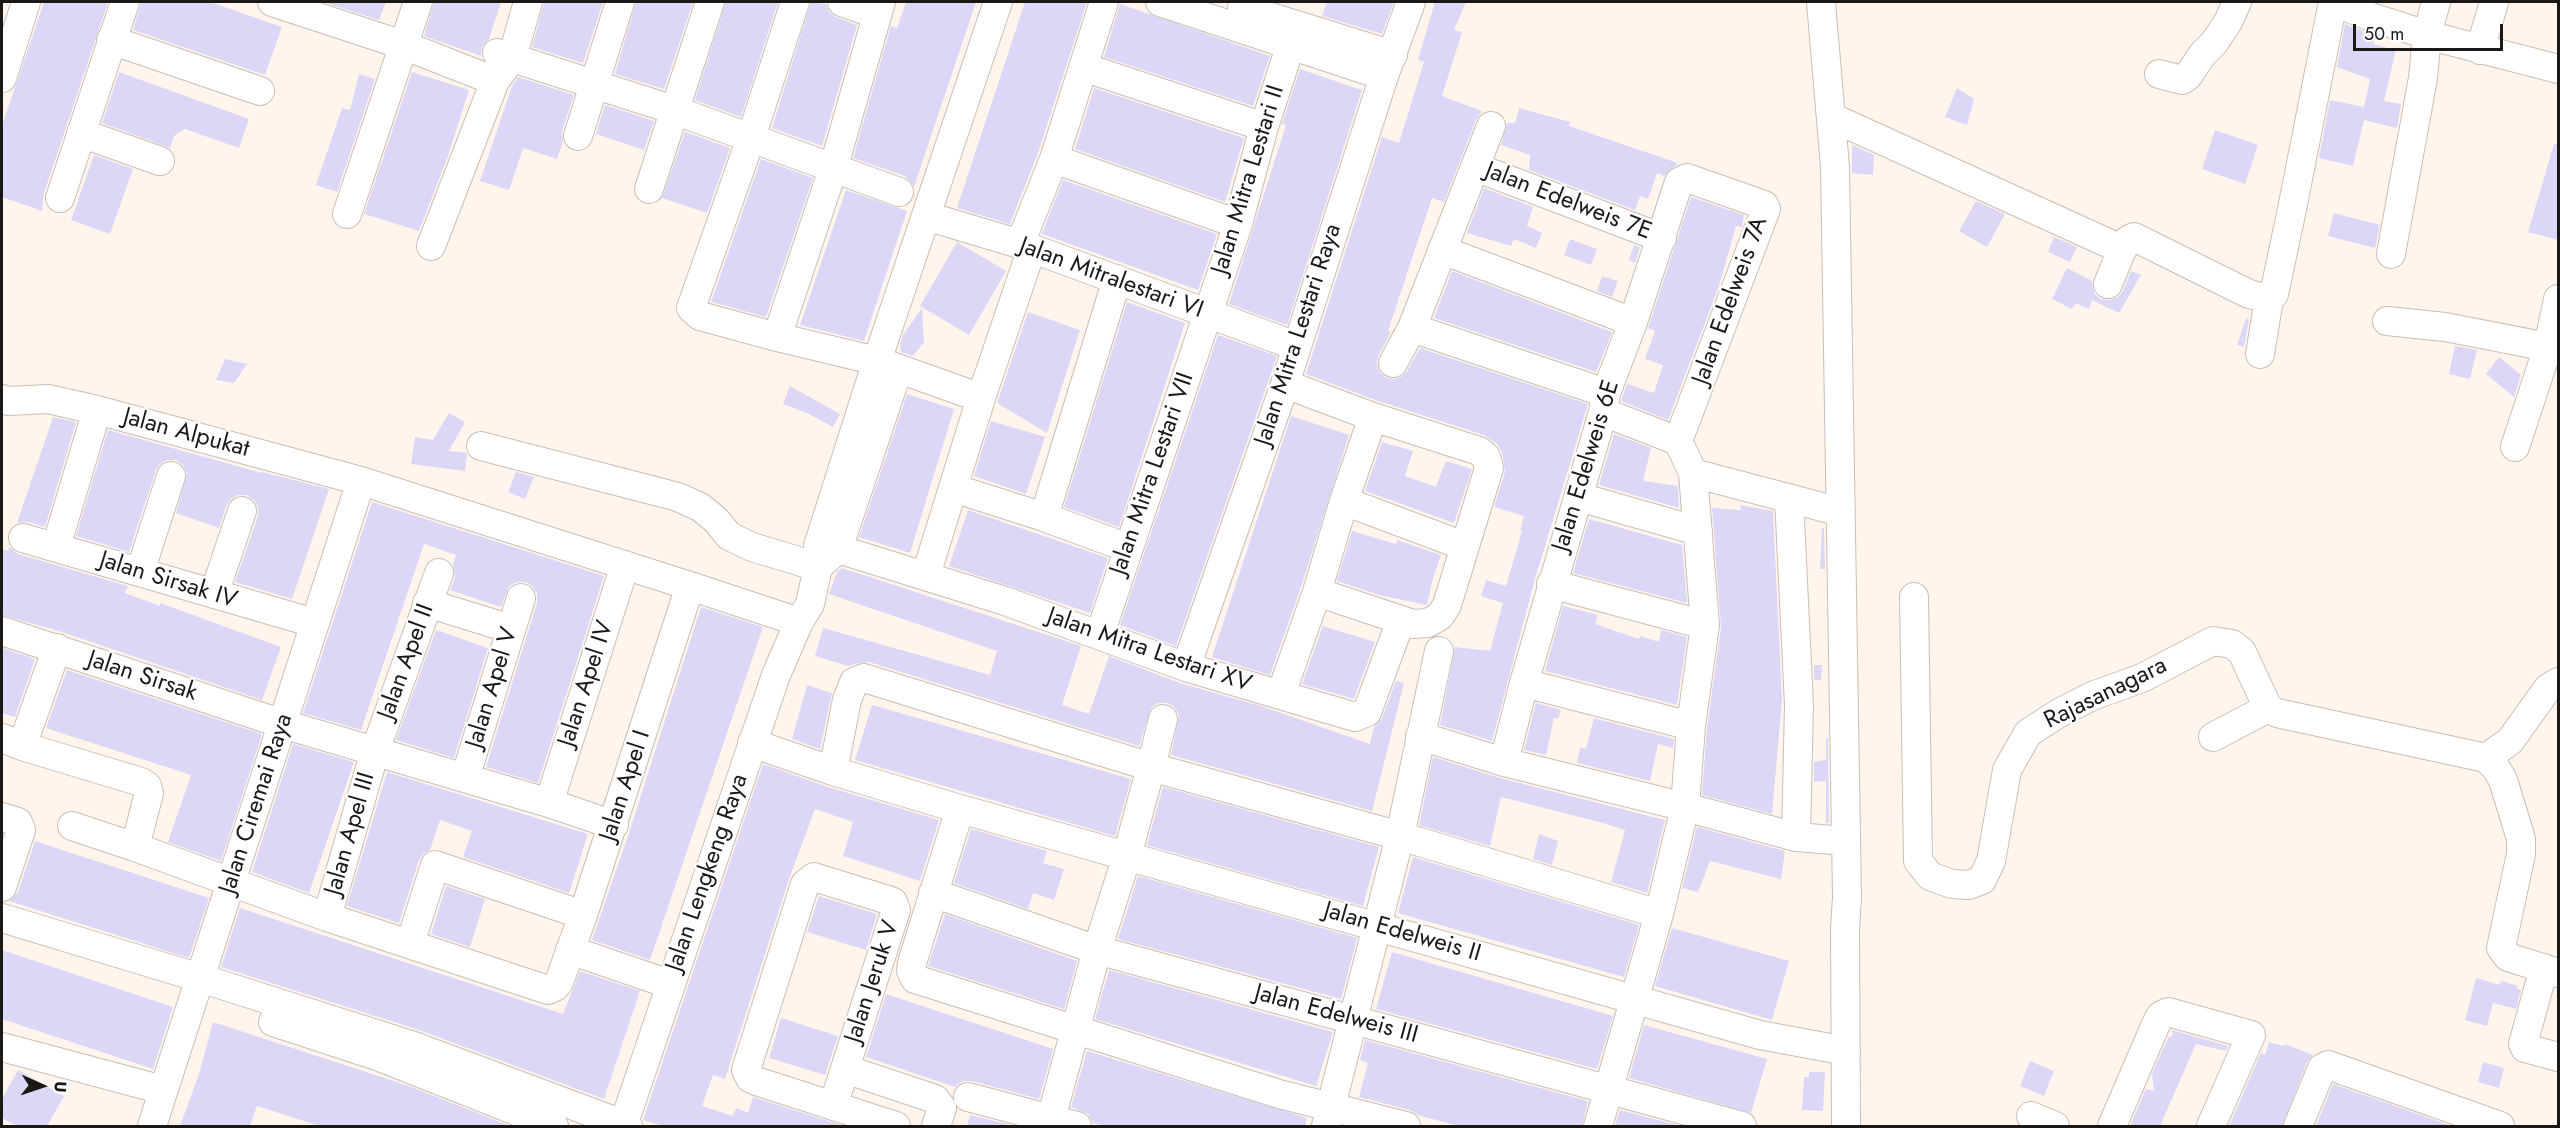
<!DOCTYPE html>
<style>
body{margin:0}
#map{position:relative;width:2560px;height:1128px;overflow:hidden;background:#fff5ed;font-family:Jost,sans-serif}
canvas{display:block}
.frame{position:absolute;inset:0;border:3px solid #1c1815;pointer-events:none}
.north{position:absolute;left:12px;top:1056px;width:60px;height:60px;-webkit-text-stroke:4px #fff;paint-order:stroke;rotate:93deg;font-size:16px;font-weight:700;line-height:24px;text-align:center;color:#1c1815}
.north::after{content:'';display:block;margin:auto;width:21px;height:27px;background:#1c1815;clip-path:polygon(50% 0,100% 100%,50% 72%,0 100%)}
.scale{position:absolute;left:2353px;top:24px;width:150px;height:27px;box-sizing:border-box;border:3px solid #1c1815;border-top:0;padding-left:8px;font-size:18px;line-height:21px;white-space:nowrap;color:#1c1815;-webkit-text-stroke:4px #fff;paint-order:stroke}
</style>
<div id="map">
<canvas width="2560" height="1128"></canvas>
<div class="frame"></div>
<div class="north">U</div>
<div class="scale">50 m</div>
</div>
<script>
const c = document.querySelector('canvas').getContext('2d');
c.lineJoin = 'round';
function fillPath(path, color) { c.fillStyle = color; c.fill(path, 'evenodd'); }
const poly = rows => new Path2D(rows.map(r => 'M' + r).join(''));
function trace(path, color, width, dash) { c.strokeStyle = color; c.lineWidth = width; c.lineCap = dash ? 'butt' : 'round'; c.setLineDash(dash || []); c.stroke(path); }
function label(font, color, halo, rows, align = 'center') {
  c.font = font + ' Jost,sans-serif'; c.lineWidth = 4.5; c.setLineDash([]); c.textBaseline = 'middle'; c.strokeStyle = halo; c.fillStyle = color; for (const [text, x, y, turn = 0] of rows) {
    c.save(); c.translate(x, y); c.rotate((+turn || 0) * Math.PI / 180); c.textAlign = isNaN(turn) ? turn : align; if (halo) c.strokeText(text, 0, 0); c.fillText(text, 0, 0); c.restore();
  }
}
fillPath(poly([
 [44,2,108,2,44,193,42,211,2,197,2,126],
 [141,2,210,2,282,27,265,75,133,30],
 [323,2,386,2,379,20],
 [434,2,501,2,489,39,482,47,481,56,424,36],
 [544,2,603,2,583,63,532,47],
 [636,2,693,2,664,89,615,74],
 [726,2,778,2,741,117,695,100],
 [811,2,826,4,829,12,836,17,857,25,822,146,772,128],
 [906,2,976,2,914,187,905,176,853,158,891,26,897,28],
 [1025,2,1087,2,1038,153,1010,224,957,208],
 [1327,2,1394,2,1382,34,1322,16],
 [1435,2,1466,2,1454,30,1462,32,1442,96,1482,111,1476,120,1444,202,1432,198,1388,331,1391,332,1378,356,1377,364,1379,371,1386,378,1393,379,1401,377,1407,371,1420,348,1588,404,1535,579,1492,741,1440,725,1455,647,1490,651,1503,603,1481,596,1486,580,1506,586,1522,531,1520,530,1524,516,1494,507,1505,472,1502,452,1497,444,1484,435,1378,401,1306,374,1382,137,1399,143,1424,62,1418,60],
 [1120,4,1270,56,1253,106,1104,57],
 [2345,24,2376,36,2373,44,2396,50,2384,101,2401,104,2397,128,2364,120,2353,166,2319,158,2330,100,2364,107,2370,79,2337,67],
 [1300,69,1362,90,1287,325,1229,304,1286,125,1282,124],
 [119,72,249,119,239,148,185,129,174,136,170,148,102,123],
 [412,72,469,90,448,156,419,231,364,214],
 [359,74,375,79,337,192,316,185,342,108,350,110],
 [518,77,574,95,562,131,563,141,557,159,523,148,509,190,480,181,512,86],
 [1094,88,1244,138,1225,202,1075,149],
 [1957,88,1974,99,1967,125,1945,117],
 [605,105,654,121,644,150,596,134],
 [1519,108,1570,122,1569,126,1678,163,1664,176,1657,173,1648,199,1640,196,1635,210,1529,170,1530,155,1501,145,1507,123,1515,123],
 [2215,130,2258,145,2245,184,2202,169],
 [685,132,730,148,707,213,662,198],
 [2554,144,2559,145,2559,240,2528,232],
 [1852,145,1874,155,1873,175,1852,173],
 [94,155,133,169,110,234,71,220],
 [761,159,813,178,766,317,711,302],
 [1063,180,1217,234,1198,290,1042,234],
 [1484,188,1533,207,1527,226,1542,233,1536,248,1514,239,1511,246,1467,233],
 [846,190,907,211,864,341,800,325],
 [1691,197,1744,215,1742,227,1736,226,1719,286,1668,420,1621,401,1627,384,1654,393,1663,365,1645,359,1655,331,1648,328],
 [1976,201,2005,214,1987,247,1959,231],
 [2334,213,2380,225,2375,248,2328,236],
 [2054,237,2077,247,2070,262,2048,252],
 [1570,239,1597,249,1591,265,1564,255],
 [957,242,1006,271,969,335,920,306],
 [1634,245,1640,247,1635,263,1629,260],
 [2067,268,2092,281,2095,295,2101,299,2110,300,2118,297,2123,291,2131,271,2141,275,2119,313,2092,300,2089,309,2075,303,2072,309,2052,299],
 [1452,271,1612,332,1596,372,1434,318],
 [1602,276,1618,281,1612,297,1597,291],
 [1127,302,1185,323,1119,527,1064,507],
 [922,308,924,342,913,356,901,352,900,345,903,335],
 [1028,312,1080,330,1047,433,997,403],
 [2246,318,2249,319,2244,347,2237,345],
 [1218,335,1277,356,1176,646,1120,625],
 [2455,346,2477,350,2470,379,2449,374],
 [2499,357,2521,375,2514,397,2486,374],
 [225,359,247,364,234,383,216,380],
 [790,386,840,414,833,427,807,413,783,404],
 [907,394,954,409,910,553,859,537],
 [449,413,465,422,449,451,467,453,465,471,411,464,415,437,433,440],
 [1291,416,1349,435,1301,587,1270,675,1212,657],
 [53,417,76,422,45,527,28,522,17,523],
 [991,421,1045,437,1026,494,974,476],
 [108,430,262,473,262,472,329,489,292,599,235,582,258,516,258,508,255,501,247,495,238,495,232,498,226,506,219,528,176,513,187,473,183,465,176,460,167,460,160,464,156,470,129,552,76,536],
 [1614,434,1651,448,1643,481,1678,486,1679,508,1599,485],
 [1382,442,1413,451,1405,476,1434,486,1436,486,1446,461,1472,469,1454,523,1365,491],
 [516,472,534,477,525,499,508,492],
 [372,502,604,576,538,783,486,767,537,603,537,594,533,587,526,582,517,582,509,586,501,607,450,590,455,578,453,565,456,555,424,544,361,730,303,713],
 [1740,505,1773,511,1782,700,1772,814,1702,795,1707,728,1721,627,1712,508,1741,510],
 [968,510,1108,558,1090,613,949,566],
 [1589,519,1682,545,1687,603,1573,573],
 [1822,528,1824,528,1825,569,1820,569],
 [1352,531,1396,544,1397,540,1441,555,1433,578,1427,605,1379,595,1337,581],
 [9,547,18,554,128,586,125,593,160,606,160,603,281,647,262,700,62,632,2,615,2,549,8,551],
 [842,568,1081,646,1062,705,1089,714,1109,656,1180,683,1264,707,1370,744,1374,727,1382,718,1396,681,1404,683,1372,811,1171,755,1179,715,1175,708,1168,703,1158,703,1151,708,1139,746,869,662,859,663,848,666,815,656,823,628,990,675,997,651,829,594,837,572],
 [1563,606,1598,615,1595,624,1639,639,1640,636,1659,642,1661,630,1687,637,1677,705,1545,671],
 [701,607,763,627,650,960,592,940,630,830],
 [1323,626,1375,642,1354,699,1302,684],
 [436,630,488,648,454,758,396,740],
 [2,648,35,659,15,717,2,713],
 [1814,665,1822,665,1821,680,1814,680],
 [67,670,262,734,221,861,168,842,191,775,46,728],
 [807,685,832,693,820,749,792,739],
 [1536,703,1561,710,1558,719,1554,718,1546,755,1524,750],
 [872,705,1131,779,1115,836,855,760],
 [1594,718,1674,739,1673,748,1658,744,1650,781,1577,763,1580,748,1586,749],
 [1826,738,1828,738,1829,823,1826,823,1826,781,1814,782,1814,762,1826,760],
 [293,744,354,762,309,893,252,872],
 [1433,757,1500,778,1665,820,1647,893,1611,882,1625,830,1603,823,1501,797,1490,846,1419,825],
 [763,764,828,787,939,820,920,881,843,856,853,822,815,809,789,879,725,1079,713,1075,702,1106,733,1116,736,1108,748,1113,753,1097,844,1126,663,1126,643,1120],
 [387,772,588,834,569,893,463,857,472,831,440,820,430,850,424,853,419,860,399,923,347,906],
 [1163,787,1379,847,1363,906,1147,845],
 [1697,827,1785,851,1781,879,1710,861,1698,892,1682,888],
 [971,829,1047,851,1043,863,1064,869,1054,900,1033,893,1028,909,954,883],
 [1539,834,1558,841,1552,865,1533,859],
 [35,841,209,898,189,958,9,901,18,892],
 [1413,857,1639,925,1624,977,1398,913],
 [1138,876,1357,938,1341,999,1118,939],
 [446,886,485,899,470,947,431,934],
 [819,896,877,914,866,950,807,932],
 [240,908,563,1014,580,971,640,991,604,1099,419,1030,221,967],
 [945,914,1077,961,1064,1009,928,966],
 [1672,928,1789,961,1772,1020,1655,986],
 [2,950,173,1007,153,1069,2,1019],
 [1392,952,1613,1016,1597,1069,1376,1009],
 [1109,970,1333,1032,1316,1086,1095,1019],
 [2476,978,2500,985,2501,981,2518,986,2517,989,2521,990,2516,1009,2493,1003,2487,1026,2465,1020],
 [886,994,1053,1049,1039,1099,972,1081,963,1081,955,1087,866,1057],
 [781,1018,838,1036,825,1075,769,1058],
 [213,1022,409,1086,510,1126,320,1126,257,1106,250,1126,180,1126,199,1074],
 [1644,1025,1767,1059,1751,1113,1629,1078],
 [2172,1030,2228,1046,2226,1051,2196,1044,2160,1126,2130,1126,2146,1089,2154,1091,2152,1074,2168,1038,2173,1035],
 [1365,1040,1588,1101,1582,1126,1458,1126,1418,1115,1410,1110,1359,1097,1368,1063,1360,1060],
 [2269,1042,2284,1046,2285,1044,2313,1055,2307,1062,2282,1126,2229,1126,2261,1053,2265,1055],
 [1087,1051,1307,1118,1305,1126,1105,1126,1093,1123,1088,1114,1071,1107],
 [2030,1061,2054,1071,2044,1096,2020,1086],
 [2483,1062,2504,1068,2499,1088,2478,1082],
 [18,1070,64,1096,47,1126,17,1126,2,1118,2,1099],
 [1809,1072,1825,1072,1823,1111,1802,1110,1804,1077,1809,1077],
 [2333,1084,2452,1126,2316,1126],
 [1620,1110,1681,1126,1615,1126],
 [970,1115,1015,1126,967,1126]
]), '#dcd7f6');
const minor = poly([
 [272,2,403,45,495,81],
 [842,2,876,14],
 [881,2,833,169,777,337,877,361,981,398,926,575],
 [1160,2,1384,76],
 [1821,2,1835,167,1847,897,1845,929,1846,1126],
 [2335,2,2371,17,2427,35,2558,69],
 [1242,8,1393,55],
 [111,40,260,91],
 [2480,50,2494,2],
 [497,53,674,110,899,192],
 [1083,67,1264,127],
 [2159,74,2182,80,2188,76,2202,55,2214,43,2228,22,2237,2],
 [2,78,26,2],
 [1831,117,2110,244,2121,252,2128,240,2134,237,2249,294,2269,299,2274,294,2291,214,2333,2],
 [81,133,160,161],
 [578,136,620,2],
 [1054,159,1238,224],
 [1475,167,1662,238],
 [649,189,710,2],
 [60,198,125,2],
 [347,214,418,2],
 [926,216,1020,244,1296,346],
 [1020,244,1054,159,1104,2],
 [431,246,495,81,512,58,528,2],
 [1442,250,1633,322],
 [2391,254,2423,78,2427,35,2436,2],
 [2108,284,2121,252],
 [2387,321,2445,327,2558,349],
 [1412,328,1606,393],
 [777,337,700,316,691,308,751,138,795,2],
 [2260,354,2269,299],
 [1393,363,1412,328,1491,126],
 [1285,384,1373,417,1479,451,1486,457,1489,468,1447,605,1440,616,1428,623,1413,624,1317,592,1344,501,1373,417],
 [981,398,1032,248],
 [2,399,9,401,48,399,97,410,361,481,690,586,583,915,559,982,555,987,548,990,327,917,135,847,149,793,147,786,141,782,22,746,2,738],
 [1603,412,1678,441],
 [481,446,678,497,700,507,716,520,729,536,752,547,818,567,838,549,898,370],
 [2515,447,2548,347,2558,299],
 [953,488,1044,517,1128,548],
 [1579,497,1698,531],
 [1789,498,1799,705,1796,837],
 [1344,501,1464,546],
 [1841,512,1693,473,1705,625,1691,726,1685,807,1796,837,1845,841],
 [1044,517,1117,279],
 [23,538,314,623],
 [56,547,97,410],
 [838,549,1005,601,1186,667,1355,717,1367,712,1401,620],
 [140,572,171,476],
 [1551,584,1705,625],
 [690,586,799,622],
 [214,594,242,511],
 [1914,597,1918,861,1930,876,1952,884,1969,885,1982,880,1991,861,2007,770,2028,733,2059,713,2092,696,2142,678,2213,641,2232,644,2242,652,2268,708,2277,713,2486,758,2510,741,2548,688,2558,682],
 [427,603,511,629],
 [2,631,283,724,549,803,614,825],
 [1100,634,1238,224,1264,127,1291,44],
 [1186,667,1285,384,1384,76,1411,2],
 [1524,683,1691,726],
 [1281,694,1317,592],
 [1420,736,1504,762,1685,807,1659,914,1598,1126],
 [2213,737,2268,708],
 [752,743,833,771,960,809,1760,1035,1846,1051],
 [22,746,57,648],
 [2486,758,2496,768,2503,780,2521,839,2521,854,2501,948,2508,957,2558,973],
 [1504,762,1524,683,1603,412,1606,393,1633,322,1679,182,1687,178,1764,205,1766,209,1678,441,1693,473],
 [833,771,847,700,854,682,864,678,1151,767,1163,719],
 [465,778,521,598],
 [549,803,625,565],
 [960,809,912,963,911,971,915,979,1279,1094,1406,1126],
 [2,817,18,822,21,830,2,887],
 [72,826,135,847],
 [933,893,1097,950,1742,1126],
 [327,917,375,751,439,573],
 [2,918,200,978,414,1046,628,1126],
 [410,944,435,865,583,915],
 [570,950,669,984],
 [2544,968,2523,1044,2525,1048,2558,1057],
 [273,1022,380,1057,554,1126],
 [2,1047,163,1090],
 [845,1069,935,1099,942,1108,936,1126],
 [968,1097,1077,1126],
 [833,1106,896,910,893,902,888,900,814,877,805,884,746,1070,750,1078,756,1081,896,1126],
 [2031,1116,2055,1126],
 [152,1126,361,481],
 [623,1126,776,675,799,622,810,604,818,567,818,546,877,361,998,2],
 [1049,1126,1097,950,1127,856,1151,767,1400,836,1659,914],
 [1326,1126,1400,836,1439,651],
 [2112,1126,2156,1024,2160,1016,2168,1012,2251,1035,2211,1126],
 [2298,1126,2322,1068,2328,1065,2500,1126]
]);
trace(minor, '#cabeb5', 30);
trace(minor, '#fff', 28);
label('24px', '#1c1815', '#fff', [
 ["Jalan Mitra Lestari II",1249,180,-73],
 ["Jalan Edelweis 7E",1568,202,21],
 ["Jalan Mitralestari VI",1111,279,20],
 ["Jalan Edelweis 7A",1731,301,-70],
 ["Jalan Mitra Lestari Raya",1299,335,-72],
 ["Jalan Alpukat",186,434,15],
 ["Jalan Edelweis 6E",1587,466,-73],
 ["Jalan Mitra Lestari VII",1153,474,-71],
 ["Jalan Sirsak IV",168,581,17],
 ["Jalan Mitra Lestari XV",1149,651,19],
 ["Jalan Apel II",407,662,-70],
 ["Jalan Sirsak",142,677,18],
 ["Jalan Apel IV",587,684,-72],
 ["Jalan Apel V",493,688,-73],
 ["Rajasanagara",2106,694,-26],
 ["Jalan Apel I",626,786,-72],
 ["Jalan Ciremai Raya",257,804,-72],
 ["Jalan Apel III",351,834,-74],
 ["Jalan Lengkeng Raya",708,873,-71],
 ["Jalan Edelweis II",1402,933,16],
 ["Jalan Jeruk V",873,982,-72],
 ["Jalan Edelweis III",1336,1015,15]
]);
</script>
